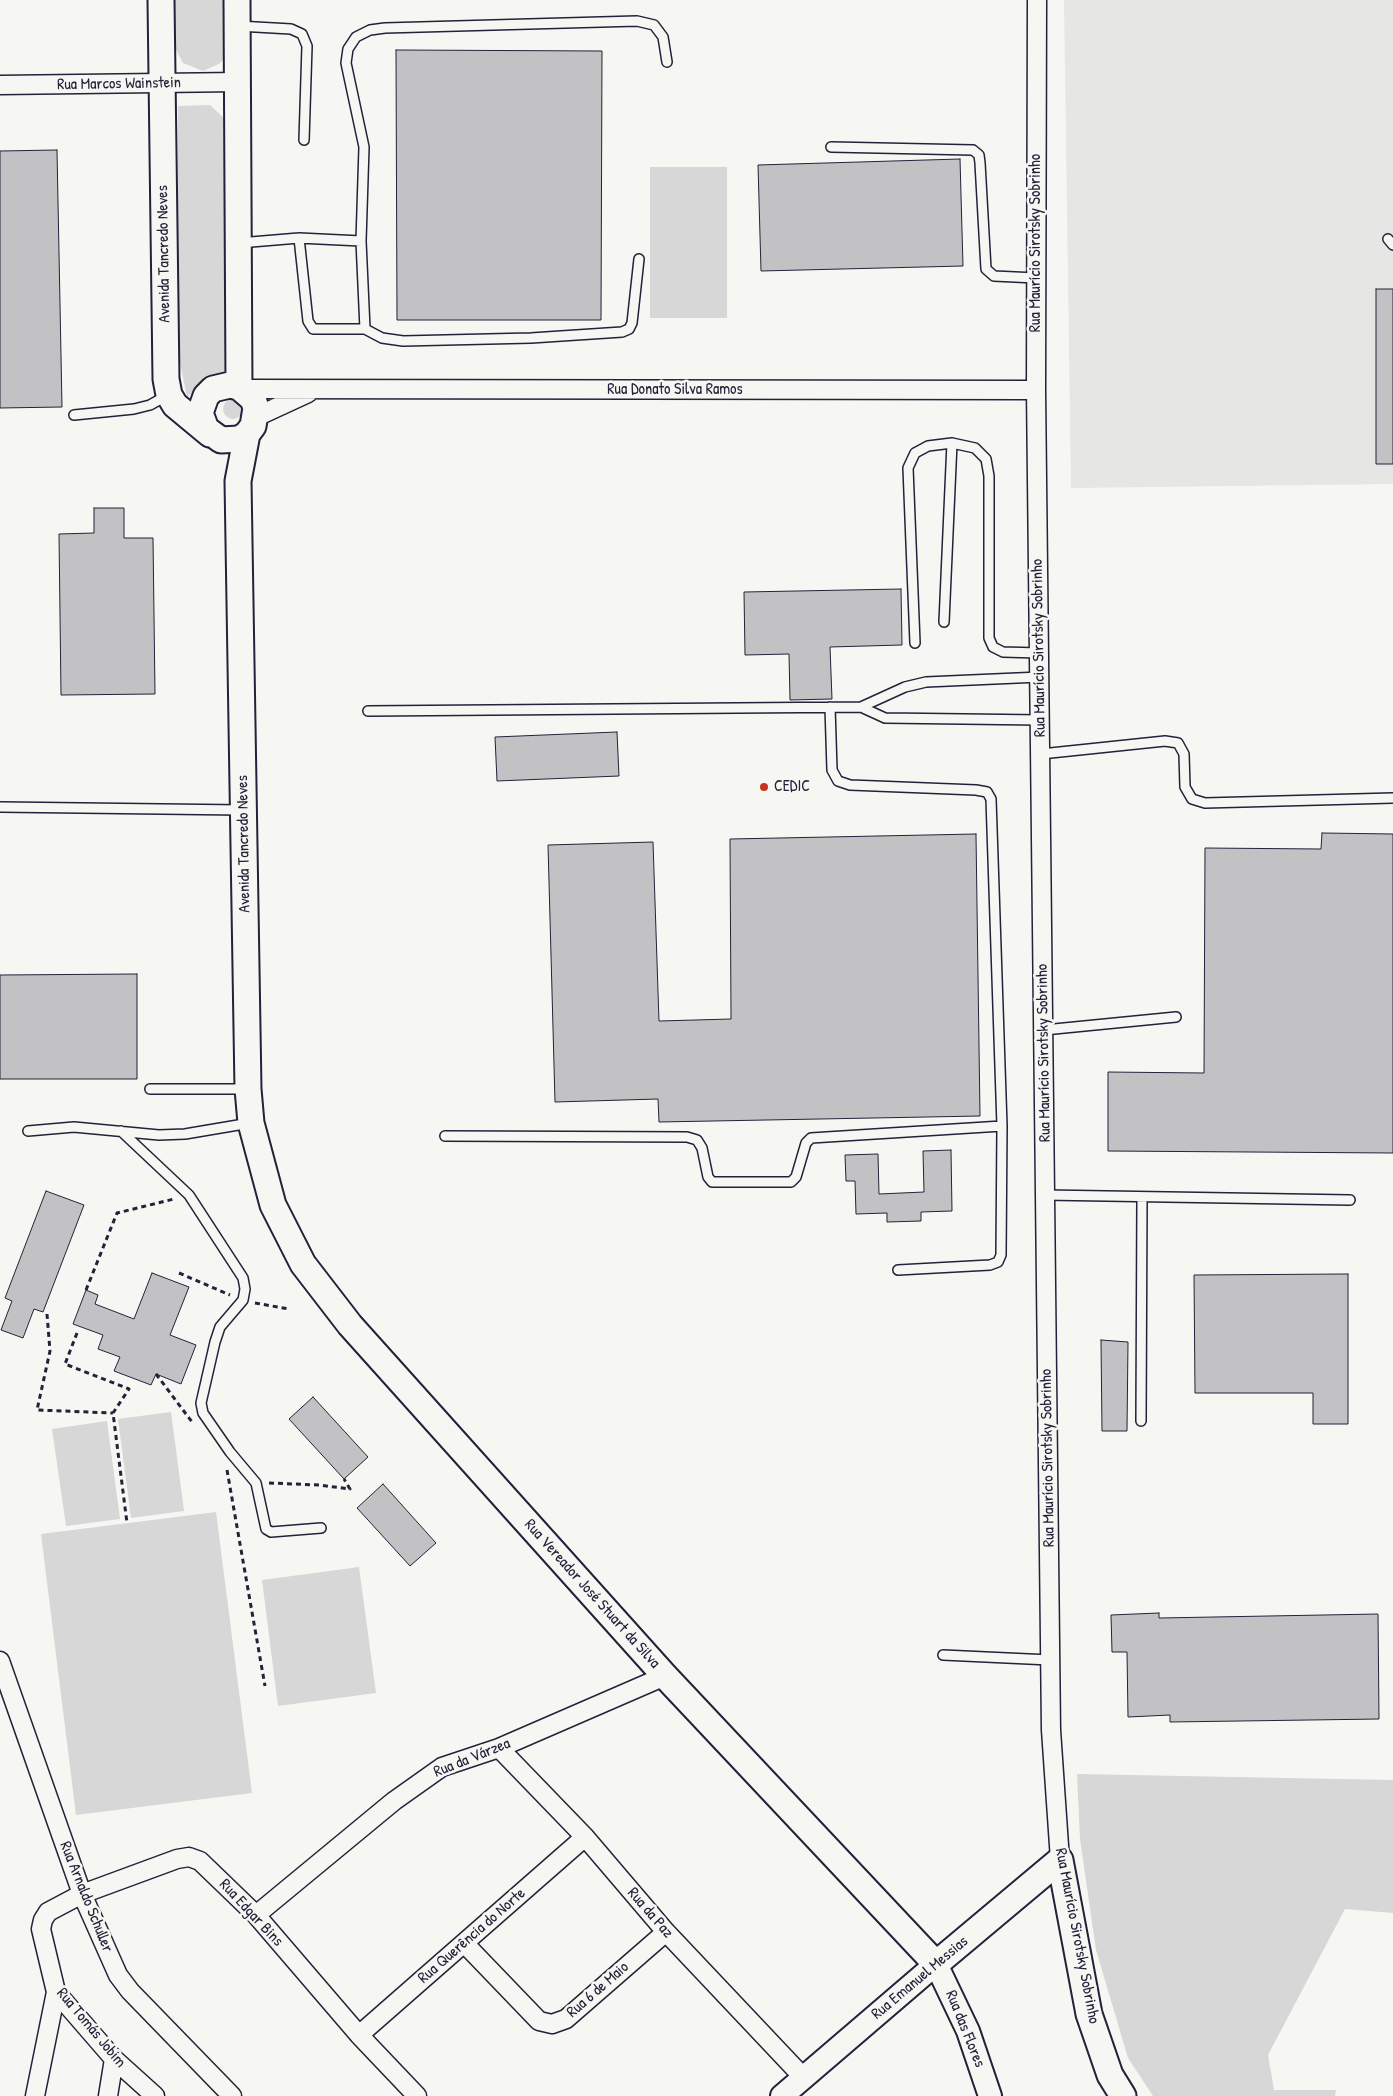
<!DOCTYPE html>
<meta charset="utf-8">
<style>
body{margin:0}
canvas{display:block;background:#f6f6f2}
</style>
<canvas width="1393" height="2096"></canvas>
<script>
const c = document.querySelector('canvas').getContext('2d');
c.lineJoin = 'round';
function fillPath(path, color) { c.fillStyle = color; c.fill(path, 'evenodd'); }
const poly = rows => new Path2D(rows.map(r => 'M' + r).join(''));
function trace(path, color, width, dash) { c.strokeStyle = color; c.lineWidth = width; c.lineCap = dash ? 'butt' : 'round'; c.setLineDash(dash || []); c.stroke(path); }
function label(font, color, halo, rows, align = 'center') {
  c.font = font + ' "Patrick Hand",sans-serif'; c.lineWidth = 5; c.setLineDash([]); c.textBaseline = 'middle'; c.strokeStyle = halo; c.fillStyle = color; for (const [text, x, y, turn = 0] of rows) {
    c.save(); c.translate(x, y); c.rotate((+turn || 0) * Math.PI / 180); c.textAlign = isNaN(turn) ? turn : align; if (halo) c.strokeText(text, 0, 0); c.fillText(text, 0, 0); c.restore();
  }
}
fillPath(poly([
 [1064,0,1393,0,1393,484,1071,488]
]), '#e6e6e4');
fillPath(poly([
 [175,0,228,0,228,54,219,64,203,71,183,63,175,48],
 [210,105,226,120,229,373,208,380,187,397,178,353,178,106],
 [650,167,727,167,727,318,650,318],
 '223 409a10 10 0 1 1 20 0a10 10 0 1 1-20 0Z',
 [171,1412,184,1511,131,1518,118,1419],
 [107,1421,120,1519,66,1526,52,1429],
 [216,1512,252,1793,76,1815,41,1534],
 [359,1567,376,1693,278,1706,262,1580],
 [1077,1774,1393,1780,1393,1913,1345,1909,1268,2055,1274,2090,1336,2090,1335,2096,1153,2096,1128,2058,1096,1950,1080,1839]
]), '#d7d7d7');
const building = poly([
 [396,50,602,51,601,320,397,320,396,50],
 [57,150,62,407,0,408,0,151,57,150],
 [960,159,963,266,761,271,758,165,960,159],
 [1376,289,1393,289,1393,464,1376,464,1376,289],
 [94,508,124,508,124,538,153,538,155,694,61,695,59,534,94,533,94,508],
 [901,589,902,645,830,647,832,699,790,700,789,654,745,655,744,592,901,589],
 [617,732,619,776,497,781,495,737,617,732],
 [1322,833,1393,834,1393,1153,1108,1151,1108,1072,1204,1073,1205,848,1321,849,1322,833],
 [976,834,980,1116,659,1122,658,1099,555,1102,548,845,653,842,659,1021,731,1019,730,839,976,834],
 [137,974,137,1079,0,1079,0,975,137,974],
 [951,1150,952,1211,921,1212,921,1221,887,1222,887,1213,856,1214,855,1181,846,1181,845,1155,878,1154,879,1194,924,1192,923,1151,951,1150],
 [46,1191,84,1205,43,1312,34,1309,23,1338,1,1330,12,1301,5,1298,46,1191],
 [152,1273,189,1287,170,1335,196,1345,181,1384,156,1374,151,1385,114,1371,120,1357,98,1349,103,1335,73,1324,86,1290,98,1295,95,1304,134,1319,152,1273],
 [1348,1274,1348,1424,1313,1424,1313,1393,1195,1393,1194,1275,1348,1274],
 [1101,1340,1128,1342,1127,1431,1102,1431,1101,1340],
 [313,1397,368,1457,344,1479,289,1419,313,1397],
 [383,1484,436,1543,410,1566,357,1508,383,1484],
 [1159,1613,1159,1618,1378,1614,1379,1719,1170,1722,1170,1715,1128,1717,1127,1652,1112,1652,1111,1615,1159,1613]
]);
fillPath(building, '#c2c2c4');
trace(building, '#22223b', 1);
const service = poly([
 [238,26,291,29,302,34,307,46,304,140],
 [831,147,973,150,979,155,980,163,986,269,994,276,1036,278],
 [299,238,308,321,313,329,365,329],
 [1388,239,1393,245],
 [361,241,364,147,346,63,348,49,356,37,370,30,385,28,637,21,654,25,663,37,667,62],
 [239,243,299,238,361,241,365,329,382,338,403,341,531,338,622,332,629,329,632,323,639,259],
 [74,415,134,409,150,405,168,395],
 [944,622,952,443,975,448,986,459,989,476,989,638,993,647,1003,652,1039,653],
 [915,643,908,468,915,453,928,446,952,443],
 [861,707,905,687,926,682,1040,677],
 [368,711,861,707,885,718,1041,720],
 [1041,754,1165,741,1178,743,1184,754,1185,787,1192,799,1205,803,1393,798],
 [0,807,242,810],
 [1044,1030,1176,1017],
 [150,1089,247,1089],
 [28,1131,74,1127,159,1135,185,1134,250,1123],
 [121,1131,189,1195,243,1278,245,1289,243,1300,220,1327,215,1342,201,1403,203,1413,230,1452,256,1483,266,1529,271,1532,321,1528],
 [445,1136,687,1137,697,1140,702,1148,708,1177,712,1182,791,1182,796,1177,806,1143,811,1138,1002,1126,991,799,987,792,976,790,850,785,838,781,832,770,830,707],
 [1045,1195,1350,1200],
 [898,1270,990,1265,998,1262,1001,1255,1002,1126],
 [1141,1421,1142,1197],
 [943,1655,1050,1660]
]);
const minor = poly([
 [1037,0,1036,390,1051,1730,1060,1860],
 [0,85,238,82],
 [242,389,1036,390],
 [256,417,308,393],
 [0,1661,82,1894,118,1975,130,1991,232,2096],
 [499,1748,585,1837,666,1932,803,2077],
 [256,1915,394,1801,442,1767,499,1748,665,1676],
 [464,1943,539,2021,552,2024,566,2019,666,1932],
 [359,2035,585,1837],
 [35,2096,56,1992],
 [108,2096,114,2059],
 [155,2096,114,2059,56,1992,41,1929,43,1920,48,1912,82,1894,177,1859,189,1857,200,1861,256,1915,359,2035,417,2096]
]);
const tertiary = poly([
 [782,2096,936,1964,968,2031,990,2096]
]);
const secondary = poly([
 [161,0,166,379,169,395,175,405,210,434],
 [237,0,239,387],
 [247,434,239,439,221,440,206,429,200,413,206,396,213,389,230,385,239,387,253,399,256,408,253,426,247,434,238,481,248,1089,251,1123,273,1205,303,1264,350,1325,665,1676,936,1964,1060,1860,1089,2014,1110,2075,1123,2096]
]);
trace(service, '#22223b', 12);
trace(minor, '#22223b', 21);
trace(tertiary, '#22223b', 26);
trace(secondary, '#22223b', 29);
trace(poly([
 [179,1273,230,1295],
 [86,1290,117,1213,174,1199],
 [255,1303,289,1309],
 [47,1314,50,1351,37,1410,113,1413],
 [77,1333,65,1364,129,1389,113,1413,127,1523],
 [156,1374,192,1422],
 [227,1470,265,1686],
 [269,1483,319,1485,350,1489,344,1479]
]), '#22223b', 3, [5, 4]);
trace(service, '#f6f6f2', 9);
trace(minor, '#f6f6f2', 18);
trace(tertiary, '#f6f6f2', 22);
trace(secondary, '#f6f6f2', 25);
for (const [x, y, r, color] of [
 [764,787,5,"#c8321e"]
]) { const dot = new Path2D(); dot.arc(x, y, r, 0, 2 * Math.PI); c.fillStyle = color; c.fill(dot); trace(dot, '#f6f6f2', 2); }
label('16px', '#22223b', '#f6f6f2', [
 ["Rua Marcos Wainstein",119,84,-1],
 ["Rua Maurício Sirotsky Sobrinho",1036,243,-90],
 ["Avenida Tancredo Neves",164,254,-91],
 ["Rua Donato Silva Ramos",675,390],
 ["Rua Maurício Sirotsky Sobrinho",1039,648,-91],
 ["Avenida Tancredo Neves",244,844,-91],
 ["Rua Maurício Sirotsky Sobrinho",1044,1053,-91],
 ["Rua Maurício Sirotsky Sobrinho",1048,1458,-91],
 ["Rua Vereador José Stuart da Silva",592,1594,48],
 ["Rua da Várzea",472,1758,-22],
 ["Rua Arnaldo Schuller",86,1897,68],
 ["Rua Edgar Bins",251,1913,47],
 ["Rua da Paz",650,1913,49],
 ["Rua Querência do Norte",472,1936,-41],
 ["Rua Maurício Sirotsky Sobrinho",1077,1936,79],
 ["Rua Emanuel Messias",920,1978,-40],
 ["Rua 6 de Maio",598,1990,-41],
 ["Rua Tomás Jobim",91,2028,50],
 ["Rua das Flores",965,2029,68]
]);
label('16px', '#22223b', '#f6f6f2', [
 ["CEDIC",774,787]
], 'left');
</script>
